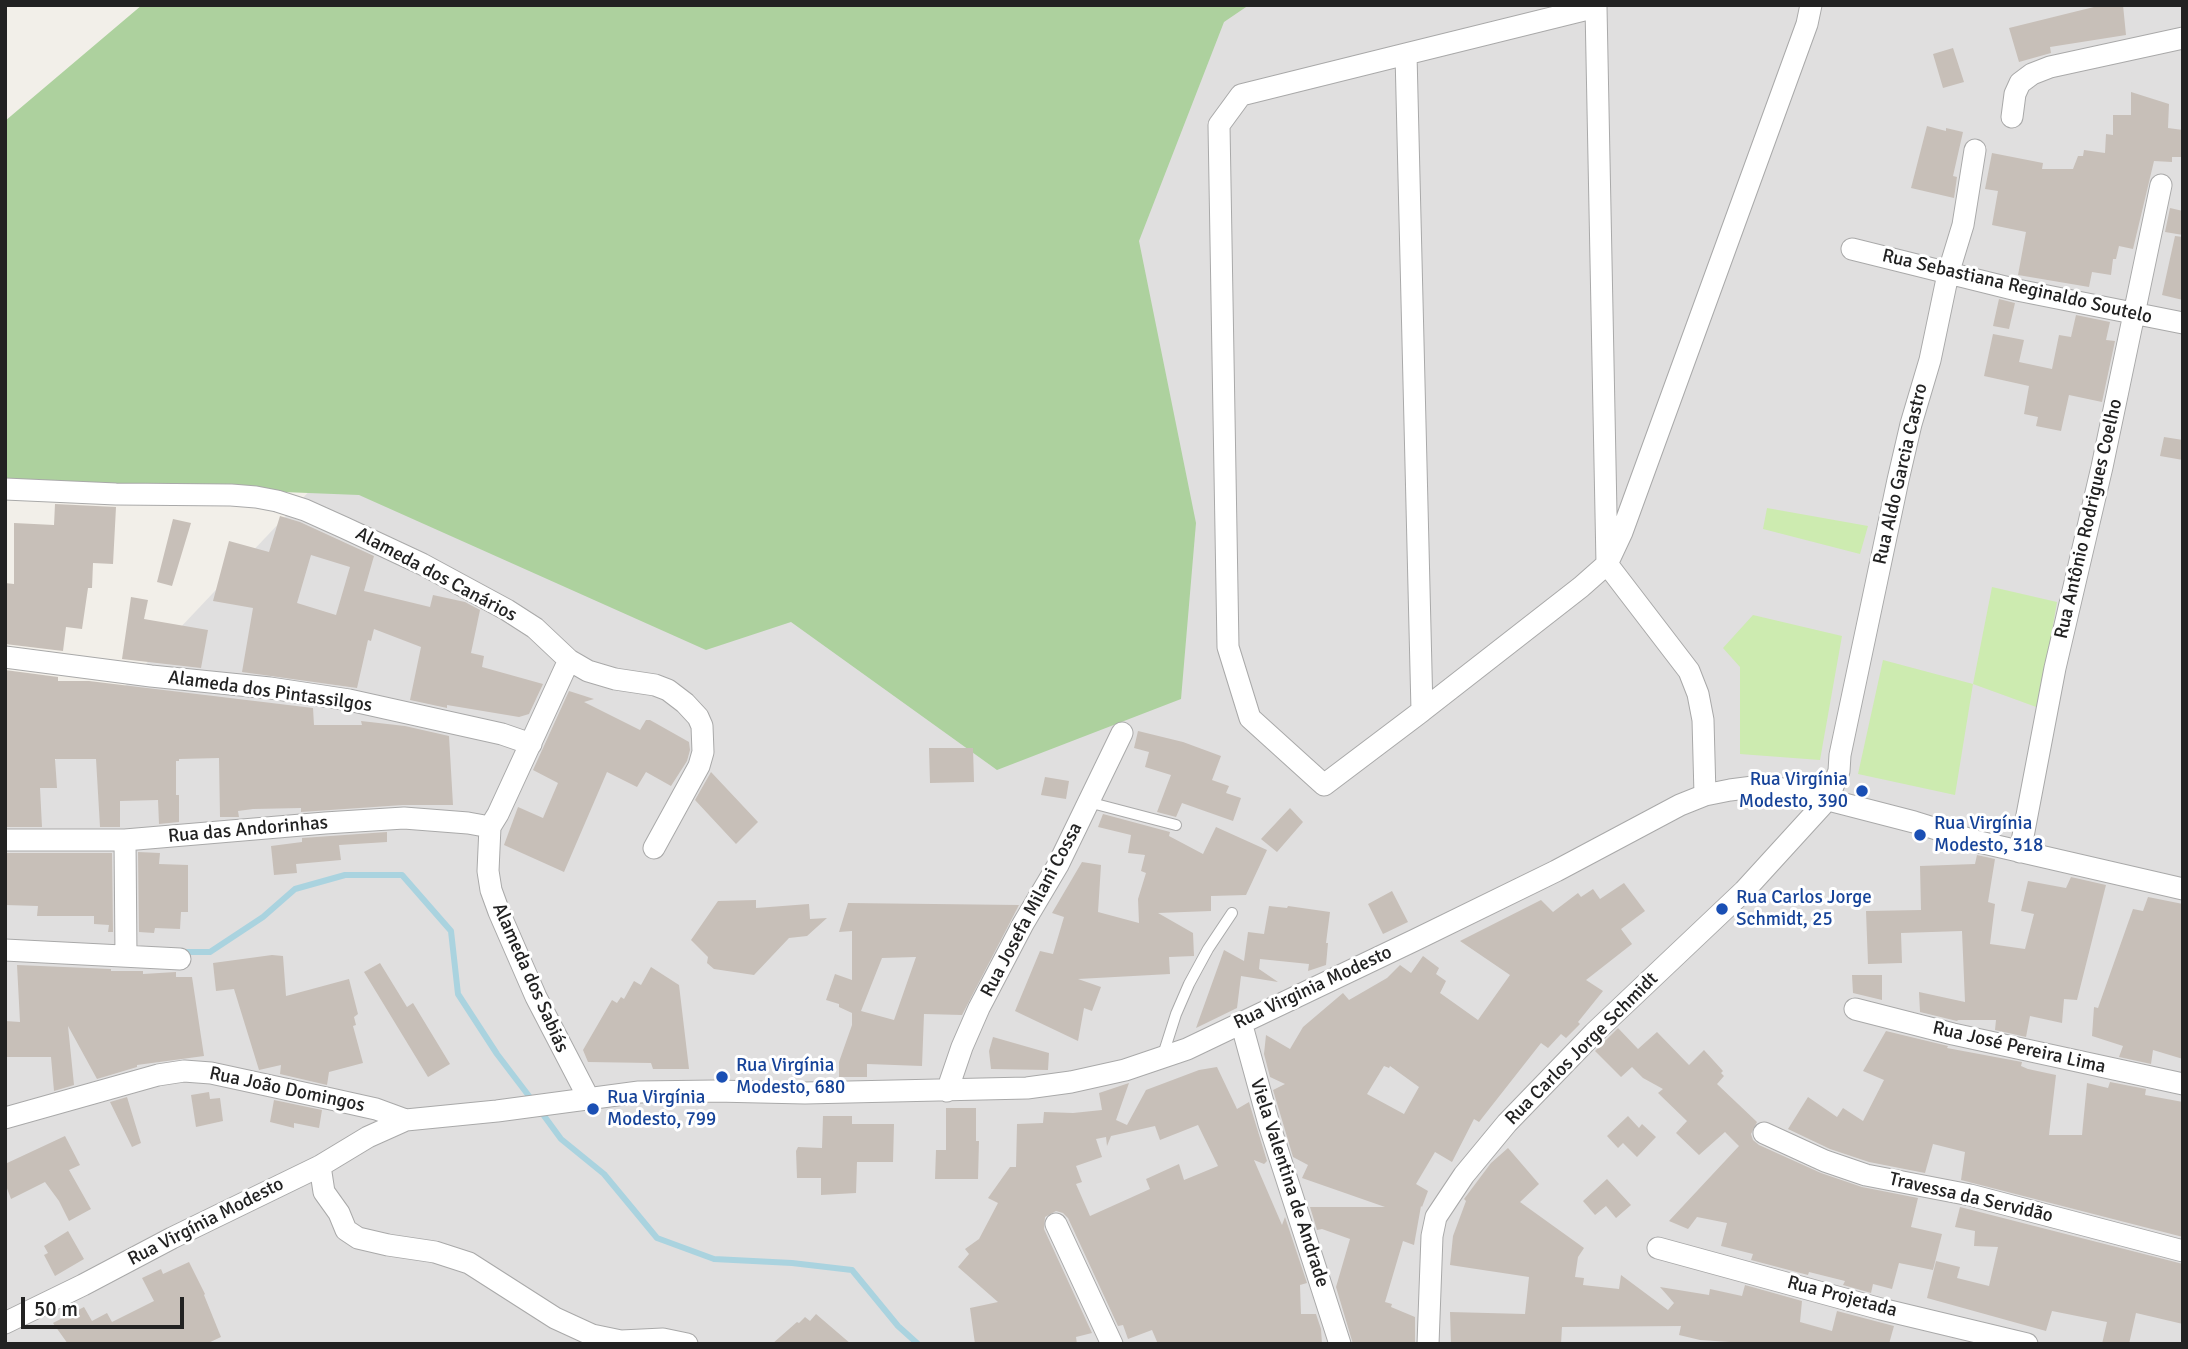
<!DOCTYPE html>
<meta charset="utf-8">
<style>
body{margin:0}
#map{position:relative;width:2188px;height:1349px;overflow:hidden;background:#f2efe9;font-family:Signika,sans-serif}
canvas{display:block}
.frame{position:absolute;inset:0;border:7px solid #222;pointer-events:none}
.scale{position:absolute;left:21px;top:1297px;width:163px;height:32px;box-sizing:border-box;border:4px solid #222;border-top:0;padding-left:9px;font-size:21px;line-height:24px;white-space:nowrap;color:#222;-webkit-text-stroke:5px #fff;paint-order:stroke}
</style>
<div id="map">
<canvas width="2188" height="1349"></canvas>
<div class="frame"></div>
<div class="scale">50 m</div>
</div>
<script>
const c = document.querySelector('canvas').getContext('2d');
c.lineJoin = 'round';
function fillPath(path, color) { c.fillStyle = color; c.fill(path, 'evenodd'); }
const poly = rows => new Path2D(rows.map(r => 'M' + r).join(''));
function trace(path, color, width, dash) { c.strokeStyle = color; c.lineWidth = width; c.lineCap = dash ? 'butt' : 'round'; c.setLineDash(dash || []); c.stroke(path); }
function label(font, color, halo, rows, align = 'center') {
  c.font = font + ' Signika,sans-serif'; c.lineWidth = 6; c.setLineDash([]); c.textBaseline = 'middle'; c.strokeStyle = halo; c.fillStyle = color; for (const [text, x, y, turn = 0] of rows) {
    c.save(); c.translate(x, y); c.rotate((+turn || 0) * Math.PI / 180); c.textAlign = isNaN(turn) ? turn : align; if (halo) c.strokeText(text, 0, 0); c.fillText(text, 0, 0); c.restore();
  }
}
fillPath(poly([
 [769,5,2183,5,2183,1344,5,1344,5,813]
]), '#e0dfdf');
fillPath(poly([
 [1767,508,1868,526,1860,554,1763,529],
 [1992,587,2057,602,2039,708,1973,684,1955,795,1858,774,1883,660,1973,684],
 [1753,615,1842,636,1820,760,1740,754,1740,667,1723,648]
]), '#cdebb0');
fillPath(poly([
 [142,5,1249,5,1224,22,1139,241,1196,523,1181,699,997,770,791,622,706,650,359,495,5,481,5,121]
]), '#add19e');
trace(poly([
 [182,952,210,952,263,917,295,889,345,875,402,875,451,931,458,994,497,1054,532,1100],
 [539,1109,561,1139,604,1174,657,1238,714,1259,792,1263,852,1270,898,1326,918,1344]
]), '#aad3df', 6);
fillPath(poly([
 [2102,5,2123,5,2126,35,2050,47,2051,53,2019,62,2009,28],
 [1953,48,1964,82,1943,88,1933,54],
 [2131,92,2169,104,2168,128,2183,130,2183,157,2172,157,2172,162,2154,161,2133,249,2119,246,2116,259,2113,259,2111,275,2092,272,2089,287,2018,275,2026,232,1992,225,1998,191,1985,189,1992,153,2043,163,2042,169,2073,169,2078,156,2083,156,2084,150,2105,153,2106,134,2113,135,2113,115,2131,115],
 [1927,126,1946,131,1946,128,1963,132,1953,176,1957,177,1954,198,1911,188],
 [2170,208,2183,211,2183,235,2165,232],
 [2175,236,2183,237,2183,300,2162,295],
 [1999,299,2015,303,2009,329,1993,326],
 [2076,315,2110,322,2106,340,2115,341,2102,402,2069,395,2061,431,2036,426,2038,417,2024,414,2029,386,1984,376,1993,334,2024,340,2019,362,2052,369,2059,335,2071,337],
 [2164,437,2183,440,2183,460,2160,456],
 [55,504,116,507,113,564,93,563,92,588,88,588,82,629,66,627,63,651,5,644,5,583,14,584,14,523,54,525],
 [280,516,300,522,374,556,364,591,430,607,433,595,465,602,480,610,471,653,484,656,482,667,543,684,529,714,519,717,447,705,447,708,410,700,421,647,374,629,371,641,368,640,357,688,242,672,253,608,213,601,229,541,269,552],
 [311,555,350,567,336,615,297,603],
 [173,519,191,523,172,586,157,582],
 [131,597,148,600,144,619,208,630,201,668,122,659],
 [5,670,58,677,58,681,89,681,313,708,314,725,362,725,361,721,405,726,449,736,453,805,403,805,301,812,301,808,253,809,238,811,239,817,220,817,219,758,179,759,179,761,176,761,176,795,179,795,179,822,159,824,158,800,120,801,120,827,100,827,96,759,55,759,57,788,40,788,42,827,5,827],
 [569,691,594,699,584,702,640,730,646,720,650,720,689,742,690,750,687,761,671,786,646,772,637,787,607,772,564,872,504,845,518,807,543,818,558,783,533,770],
 [1138,731,1183,742,1221,756,1212,780,1229,786,1226,793,1241,798,1233,821,1182,803,1176,817,1157,812,1171,775,1145,767,1149,752,1134,748],
 [929,748,973,748,974,782,930,783],
 [711,772,758,822,736,844,695,800],
 [1045,777,1069,781,1066,799,1041,795],
 [1290,808,1303,822,1277,852,1261,839],
 [1103,814,1170,832,1169,836,1203,854,1216,827,1267,850,1246,895,1211,896,1211,911,1158,913,1193,933,1194,956,1169,957,1170,974,1078,979,1101,987,1092,1011,1084,1008,1078,1041,1015,1011,1040,951,1053,954,1064,917,1052,913,1082,862,1101,865,1098,912,1139,923,1138,899,1146,873,1141,871,1145,855,1128,853,1131,835,1098,827],
 [387,832,387,842,339,845,341,860,296,864,297,873,274,875,271,846,302,842,302,838],
 [138,852,160,853,159,864,188,865,188,912,181,912,180,929,155,928,154,933,139,932],
 [5,853,112,853,113,932,108,932,109,925,94,924,94,916,37,916,38,906,5,905],
 [1977,855,1995,859,1988,902,1995,904,1990,944,2025,949,2034,914,2021,911,2028,881,2066,888,2071,877,2106,885,2077,1000,2064,999,2062,1023,2030,1016,2026,1037,1995,1030,1996,1020,1958,1020,1957,1021,1920,1012,1919,992,1965,1002,1962,931,1901,933,1902,963,1868,964,1866,911,1921,910,1920,866,1975,864],
 [1624,883,1645,911,1621,929,1632,944,1586,980,1603,991,1578,1022,1580,1024,1566,1038,1561,1034,1548,1048,1541,1043,1479,1122,1474,1119,1452,1162,1435,1152,1416,1184,1428,1191,1422,1207,1421,1206,1414,1245,1403,1241,1385,1302,1392,1304,1391,1307,1415,1317,1415,1344,1353,1344,1336,1287,1350,1239,1322,1229,1317,1230,1310,1207,1385,1207,1302,1178,1308,1165,1293,1157,1282,1120,1273,1090,1285,1084,1270,1077,1264,1054,1266,1035,1290,1049,1303,1027,1343,993,1349,1000,1387,978,1400,965,1411,973,1423,956,1439,968,1436,974,1446,981,1440,993,1478,1020,1510,975,1460,941,1541,900,1553,912,1578,893,1581,897,1593,889,1600,899],
 [1384,1066,1389,1068,1390,1066,1419,1087,1404,1114,1367,1094],
 [1392,891,1408,922,1383,934,1368,904],
 [2148,897,2183,904,2183,1059,2153,1050,2151,1064,2119,1057,2123,1046,2092,1036,2094,1007,2098,1008,2133,909,2143,911],
 [756,900,756,908,809,904,810,919,827,918,807,936,789,938,754,975,714,969,707,963,708,957,691,940,718,901],
 [848,903,1019,905,962,1015,924,1014,922,1066,867,1064,867,1077,839,1077,839,1062,852,1025,852,1013,839,1007,839,1004,826,1000,835,974,852,980,852,931,839,932],
 [916,957,894,1020,861,1011,882,958],
 [1269,906,1287,908,1288,906,1330,912,1326,943,1328,943,1326,965,1308,971,1309,964,1260,959,1259,969,1278,982,1241,976,1237,1008,1196,1028,1224,950,1244,961,1248,932,1264,934],
 [272,955,283,956,286,996,349,979,358,1014,354,1017,356,1025,353,1026,363,1063,329,1072,327,1085,280,1074,281,1065,259,1070,234,989,216,991,213,963],
 [380,963,407,1007,413,1003,450,1064,428,1077,364,972],
 [17,965,111,969,111,971,143,971,143,974,176,972,176,977,192,977,204,1056,137,1065,137,1067,97,1079,68,1026,74,1085,54,1091,51,1057,5,1057,5,1021,20,1022],
 [651,967,679,985,689,1069,653,1069,651,1063,588,1062,583,1050,612,1000,617,1003,621,997,624,999,634,981,641,985],
 [1852,975,1882,975,1882,1000,1853,993],
 [1618,1028,1638,1049,1657,1032,1689,1065,1704,1050,1723,1071,1721,1073,1724,1076,1717,1084,1757,1122,1751,1134,1753,1140,1759,1145,1821,1173,1862,1187,1918,1198,1911,1227,1942,1234,1933,1270,1899,1263,1892,1289,1873,1284,1871,1293,1843,1285,1845,1281,1809,1272,1808,1275,1751,1260,1753,1254,1721,1246,1727,1223,1697,1217,1688,1229,1669,1221,1739,1146,1725,1132,1699,1155,1676,1133,1687,1121,1658,1093,1663,1089,1643,1078,1632,1067,1621,1077,1595,1051],
 [1886,1031,1948,1046,1947,1048,2022,1062,2021,1066,2028,1069,2056,1075,2049,1135,2082,1135,2087,1083,2108,1088,2110,1082,2146,1089,2145,1095,2183,1102,2183,1237,1961,1180,1965,1152,1933,1144,1925,1173,1869,1162,1830,1149,1788,1129,1808,1097,1837,1117,1843,1108,1863,1121,1884,1080,1863,1071],
 [993,1037,1049,1053,1048,1070,991,1069,989,1051],
 [1217,1067,1237,1109,1249,1102,1267,1161,1264,1164,1254,1160,1282,1225,1285,1217,1307,1283,1300,1285,1301,1314,1316,1314,1321,1329,1322,1344,1158,1344,1152,1330,1128,1339,1123,1325,1118,1326,1068,1218,1063,1213,1056,1211,1045,1217,1044,1229,1092,1333,1076,1337,1077,1344,975,1344,970,1308,998,1302,958,1267,969,1254,965,1249,979,1239,998,1203,988,1198,1010,1167,1016,1167,1017,1124,1043,1123,1044,1112,1073,1113,1102,1110,1099,1093,1129,1083,1116,1120,1127,1125,1146,1090,1199,1070],
 [1198,1125,1218,1166,1184,1180,1179,1164,1146,1179,1150,1189,1090,1216,1076,1184,1082,1182,1076,1166,1102,1157,1096,1139,1106,1137,1107,1146,1111,1136,1155,1126,1160,1140],
 [209,1092,210,1099,220,1098,223,1121,196,1127,191,1095],
 [127,1097,141,1143,132,1147,110,1102],
 [274,1100,322,1110,319,1128,294,1123,294,1128,270,1122],
 [946,1108,976,1108,976,1141,979,1141,978,1179,935,1179,936,1150,946,1150],
 [823,1116,852,1116,852,1124,894,1124,893,1162,857,1162,856,1193,821,1195,821,1178,797,1178,796,1151,798,1147,822,1148],
 [1628,1116,1639,1128,1642,1124,1656,1137,1637,1157,1623,1143,1618,1148,1607,1136],
 [65,1136,80,1165,69,1170,91,1209,69,1221,59,1201,45,1182,11,1199,5,1183,5,1164],
 [1508,1148,1539,1184,1520,1202,1584,1248,1578,1257,1575,1277,1584,1278,1583,1285,1619,1289,1621,1275,1668,1310,1674,1303,1660,1287,1709,1295,1710,1289,1742,1296,1745,1285,1802,1301,1800,1322,1832,1331,1837,1311,1894,1326,1889,1344,1730,1344,1730,1342,1700,1340,1679,1335,1681,1326,1562,1327,1561,1344,1451,1344,1450,1312,1525,1314,1529,1277,1450,1265,1453,1236,1466,1201,1464,1199,1491,1163],
 [1607,1179,1631,1205,1616,1218,1606,1206,1595,1215,1583,1201],
 [1960,1207,2183,1264,2183,1324,2136,1313,2129,1344,2102,1344,2107,1322,2052,1311,2046,1331,1927,1298,1936,1261,1960,1267,1957,1278,1989,1286,1998,1247,1974,1246,1975,1231,1955,1227],
 [68,1231,84,1259,55,1276,44,1255,48,1253,44,1246],
 [189,1262,205,1294,204,1295,221,1337,206,1344,68,1344,53,1323,84,1307,92,1321,107,1313,112,1322,154,1301,142,1278,161,1269,163,1274],
 [816,1314,851,1344,772,1344,797,1322,799,1323,805,1317,810,1321]
]), '#c7bfb8');
const service = poly([
 [1088,802,1176,825],
 [1162,1058,1176,1014,1189,984,1208,949,1232,913]
]);
const minor = poly([
 [1406,54,1422,711,1324,785,1250,718,1228,647,1219,125,1241,95,1406,54,1596,7,1607,564,1689,671,1698,694,1703,720,1705,795],
 [2012,117,2015,94,2020,83,2032,74,2050,67,2183,38],
 [1852,249,2017,290,2183,323],
 [5,489,116,494,231,495,256,497,277,501,305,510,345,528,422,564,507,610,535,628,569,660,588,671,615,679,655,685,668,690,685,703,698,717,702,726,703,752,699,766,654,848],
 [5,657,151,676,270,688,349,700,502,734,531,744],
 [569,660,498,814,490,827,488,871,491,890,499,912,536,997,589,1099],
 [1422,711,1581,587,1607,564,1622,532,1807,24,1811,5],
 [5,840,125,840,325,823,404,818,468,823,490,827],
 [125,840,126,956],
 [2020,852,2055,668,2102,467,2161,185],
 [5,950,180,959],
 [1855,1009,1953,1034,2183,1084],
 [1241,1022,1269,1124,1340,1344],
 [947,1091,962,1047,979,1008,1023,924,1058,865,1122,733],
 [5,1118,158,1075,184,1071,211,1073,331,1099,376,1109,406,1120],
 [1764,1133,1825,1161,1866,1175,1970,1195,2183,1251],
 [320,1166,324,1192,339,1213,346,1230,358,1238,388,1245,435,1252,469,1263,555,1318,592,1335,621,1341,663,1339,687,1344],
 [1056,1224,1112,1344],
 [1658,1248,1881,1309,2027,1344],
 [5,1323,83,1285,172,1238,320,1166,368,1137,406,1120,497,1111,639,1092,715,1091,805,1093,1027,1088,1071,1082,1125,1070,1187,1049,1415,940,1556,871,1680,805,1705,795,1730,790,1761,786,1790,790,1914,822,1975,841,2183,889],
 [1428,1344,1432,1236,1436,1217,1464,1175,1507,1123,1594,1033,1744,891,1828,799,1839,771,1840,755,1898,480,1911,424,1930,360,1948,274,1963,225,1975,150]
]);
trace(service, '#a9a9a9', 12);
trace(minor, '#a9a9a9', 23);
trace(service, '#fff', 10);
trace(minor, '#fff', 21);
for (const [x, y, r, color] of [
 [1862,791,7,"#1a4fb4"],
 [1920,835,7,"#1a4fb4"],
 [1722,909,7,"#1a4fb4"],
 [722,1077,7,"#1a4fb4"],
 [593,1109,7,"#1a4fb4"]
]) { const dot = new Path2D(); dot.arc(x, y, r, 0, 2 * Math.PI); c.fillStyle = color; c.fill(dot); trace(dot, '#fff', 2.5); }
label('19px', '#222', '#fff', [
 ["Rua Sebastiana Reginaldo Soutelo",2017,287,13],
 ["Rua Aldo Garcia Castro",1901,474,-77],
 ["Rua Antônio Rodrigues Coelho",2089,519,-77],
 ["Alameda dos Canários",436,575,28],
 ["Alameda dos Pintassilgos",270,692,8],
 ["Rua das Andorinhas",248,830,-5],
 ["Rua Josefa Milani Cossa",1032,910,-62],
 ["Alameda dos Sabiás",530,978,66],
 ["Rua Virginia Modesto",1313,988,-25],
 ["Rua José Pereira Lima",2019,1048,13],
 ["Rua Carlos Jorge Schmidt",1582,1049,-45],
 ["Rua João Domingos",287,1090,12],
 ["Viela Valentina de Andrade",1289,1183,72],
 ["Travessa da Servidão",1971,1198,13],
 ["Rua Virgínia Modesto",206,1222,-27],
 ["Rua Projetada",1842,1297,15]
]);
label('19px', '#164399', '#fff', [
 ["Rua Virgínia",1848,780,"right"],
 ["Modesto, 390",1848,802,"right"],
 ["Rua Virgínia",1934,824],
 ["Modesto, 318",1934,846],
 ["Rua Carlos Jorge",1736,898],
 ["Schmidt, 25",1736,920],
 ["Rua Virgínia",736,1066],
 ["Modesto, 680",736,1088],
 ["Rua Virgínia",607,1098],
 ["Modesto, 799",607,1120]
], 'left');
</script>
